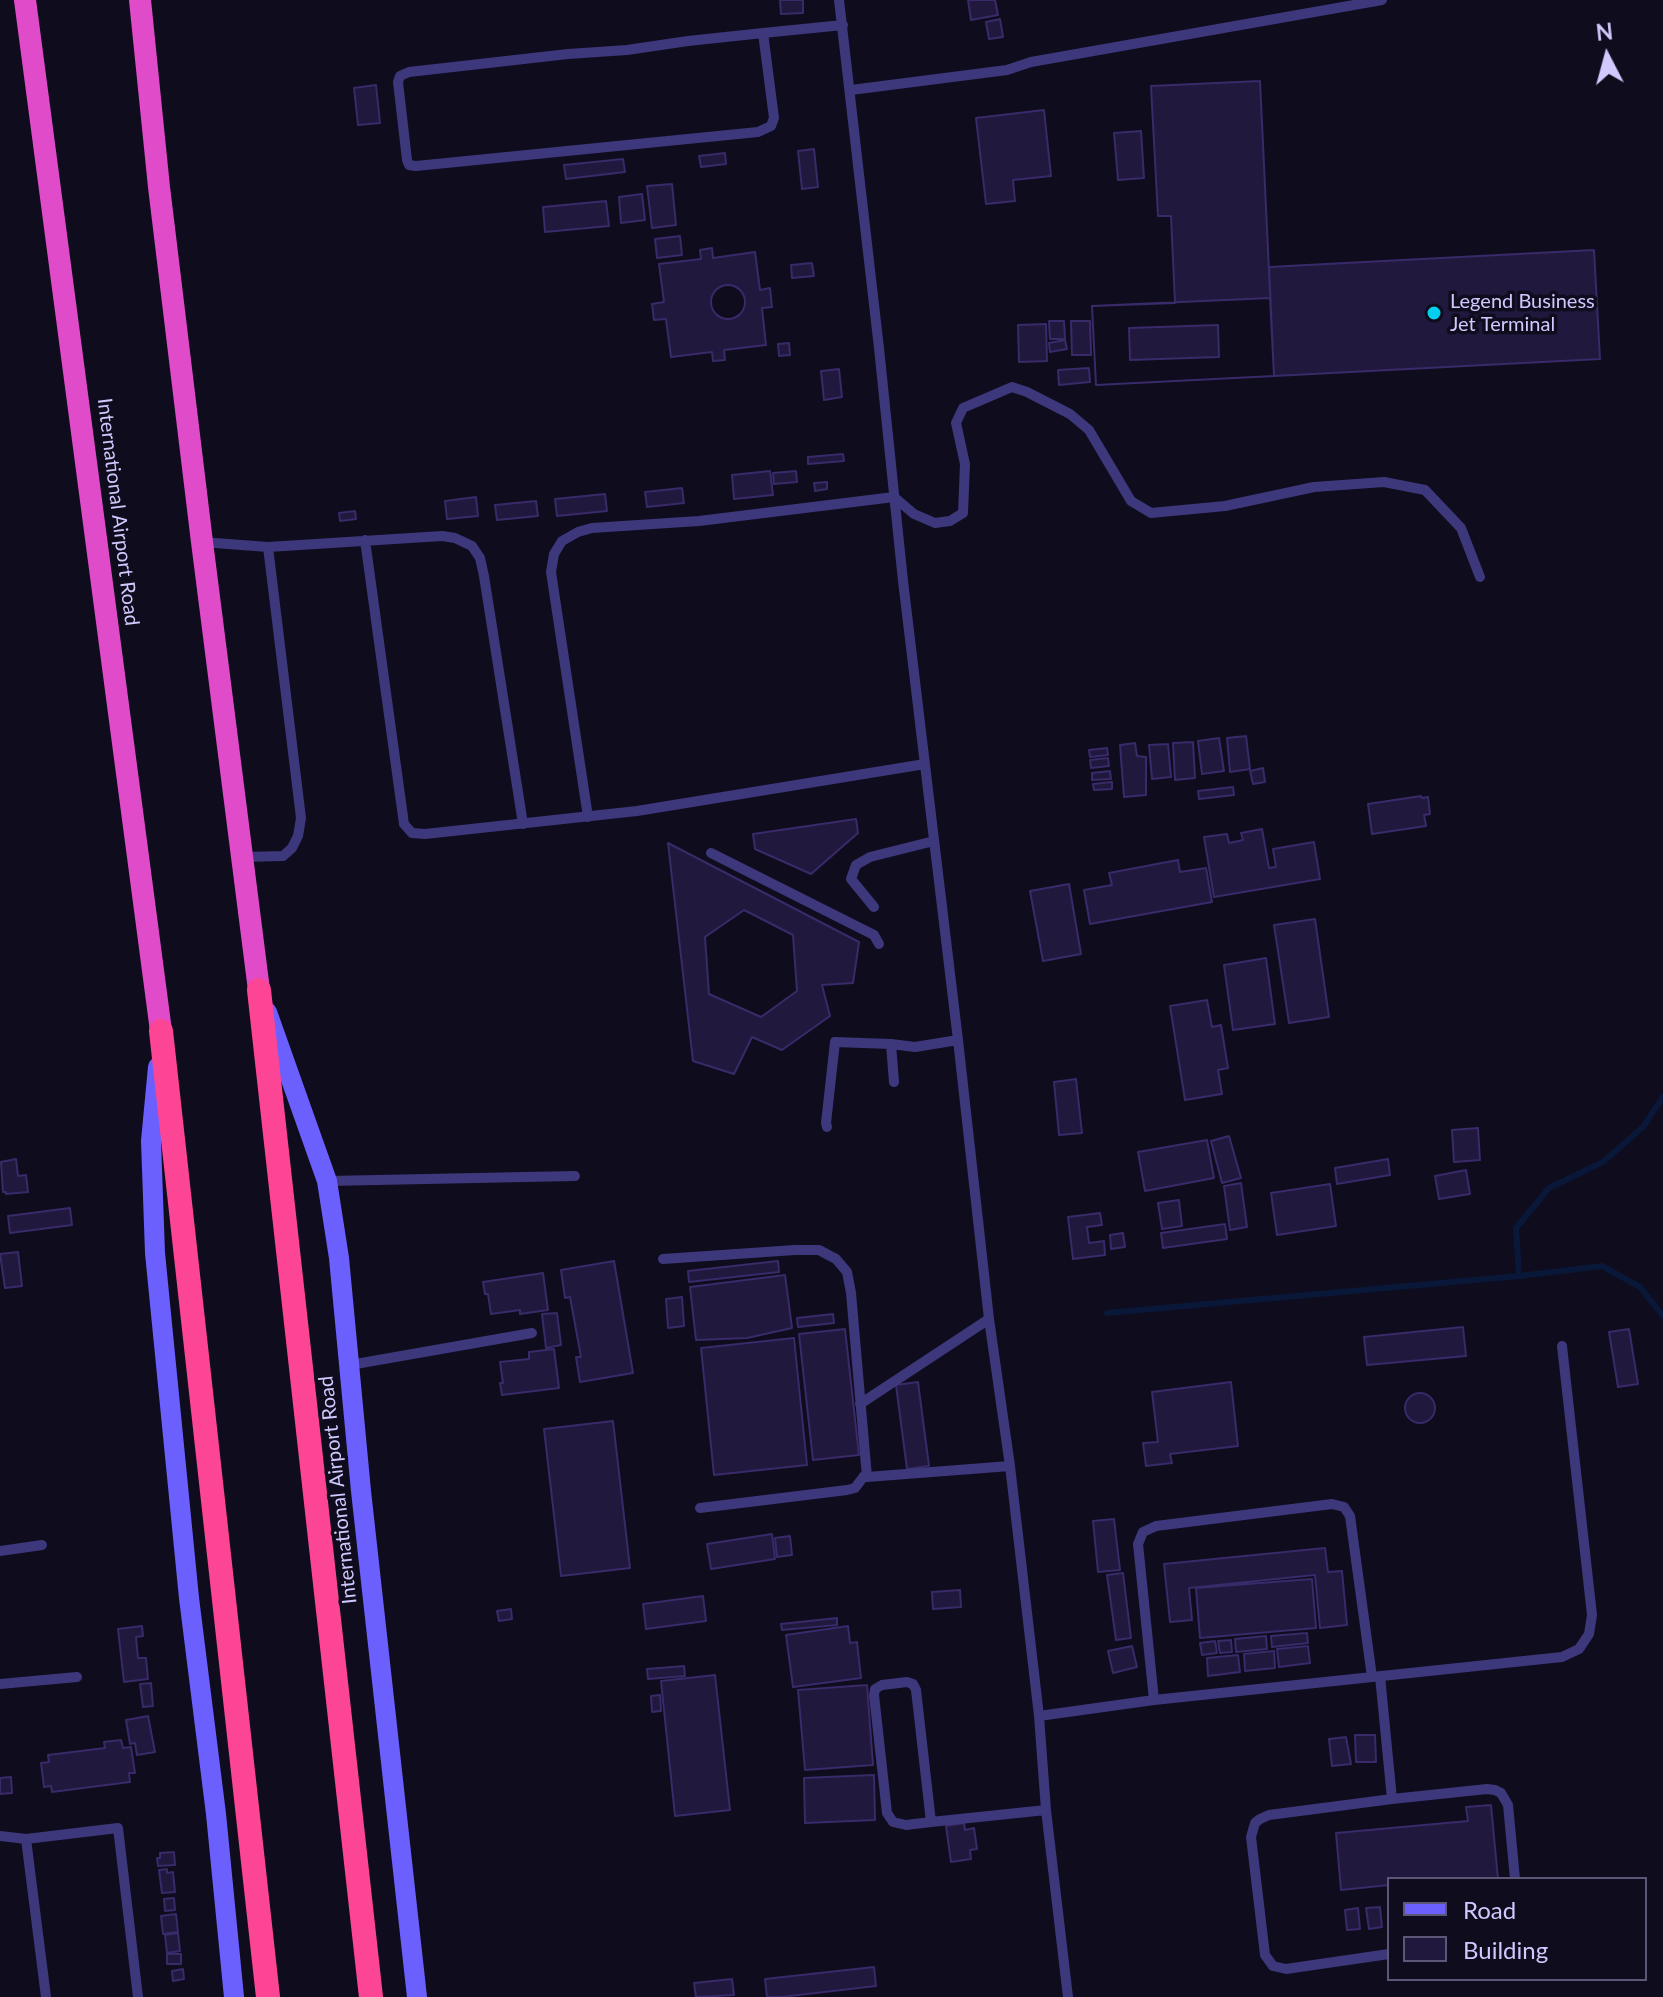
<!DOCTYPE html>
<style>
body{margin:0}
#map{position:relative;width:1663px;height:1997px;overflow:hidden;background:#0f0c1d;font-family:Lato,sans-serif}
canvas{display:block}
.legend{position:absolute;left:1387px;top:1877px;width:260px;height:104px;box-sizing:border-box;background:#0f0c1d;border:2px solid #5d5777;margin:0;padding:10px 14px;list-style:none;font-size:24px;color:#d1c8fe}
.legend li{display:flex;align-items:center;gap:16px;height:40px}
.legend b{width:40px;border:2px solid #5d5777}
.north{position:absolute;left:1567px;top:16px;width:80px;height:80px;-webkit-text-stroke:6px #0f0c1d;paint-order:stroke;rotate:354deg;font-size:22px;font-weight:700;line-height:32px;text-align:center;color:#d1c8fe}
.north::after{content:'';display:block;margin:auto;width:28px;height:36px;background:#d1c8fe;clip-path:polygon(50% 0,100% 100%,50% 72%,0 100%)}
</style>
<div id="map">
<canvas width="1663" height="1997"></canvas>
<ul class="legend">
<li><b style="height:10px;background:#6b60fd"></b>Road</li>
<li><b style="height:22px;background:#21183e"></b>Building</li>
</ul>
<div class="north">N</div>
</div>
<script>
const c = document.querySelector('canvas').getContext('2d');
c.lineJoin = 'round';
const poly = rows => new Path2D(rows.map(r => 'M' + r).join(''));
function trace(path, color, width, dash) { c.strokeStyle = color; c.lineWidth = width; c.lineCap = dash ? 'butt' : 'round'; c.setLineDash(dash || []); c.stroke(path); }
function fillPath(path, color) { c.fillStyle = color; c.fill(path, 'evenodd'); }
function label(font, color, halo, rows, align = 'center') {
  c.font = font + ' Lato,sans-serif'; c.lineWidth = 7; c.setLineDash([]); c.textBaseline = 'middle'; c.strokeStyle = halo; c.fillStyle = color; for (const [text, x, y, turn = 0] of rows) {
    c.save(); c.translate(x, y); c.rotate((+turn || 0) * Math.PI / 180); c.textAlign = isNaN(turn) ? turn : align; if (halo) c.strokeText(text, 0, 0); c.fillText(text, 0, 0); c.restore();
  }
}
trace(poly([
 [1519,1276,1516,1228,1549,1188,1603,1162,1643,1127,1663,1097],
 [1107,1313,1519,1276,1602,1266,1640,1287,1663,1316]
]), '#091839', 6);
const building = poly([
 [780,0,803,0,803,13,781,14,780,0],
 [968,0,995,0,998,15,971,20,968,0],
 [1000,19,1003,37,989,39,986,22,1000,19],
 [1260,81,1274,376,1096,385,1092,306,1175,303,1171,216,1158,216,1151,86,1260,81],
 [376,85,380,123,358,125,354,88,376,85],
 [1044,110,1051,176,1013,180,1015,201,986,204,976,118,1044,110],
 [1141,131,1144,178,1118,180,1114,133,1141,131],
 [814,149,818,187,802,189,798,151,814,149],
 [725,153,726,164,701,167,699,156,725,153],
 [623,159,625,172,566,179,564,165,623,159],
 [672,184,676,225,652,228,647,186,672,184],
 [642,194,645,220,621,223,619,197,642,194],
 [606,201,609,226,545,232,543,207,606,201],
 [680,236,682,255,657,258,655,239,680,236],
 [712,248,713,258,755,252,760,290,770,288,772,307,762,308,766,345,724,350,725,360,713,361,712,352,671,357,666,319,654,320,652,304,664,302,659,264,701,259,700,250,712,248],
 [1594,250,1600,359,1274,376,1269,267,1594,250],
 [812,263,814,276,792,278,791,265,812,263],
 '711 302a17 17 0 1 1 34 0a17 17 0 1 1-34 0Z',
 [1270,298,1274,376,1096,385,1092,306,1270,298],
 [1049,321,1064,321,1065,339,1050,339,1049,321],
 [1071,321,1090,321,1091,355,1072,355,1071,321],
 [1046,324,1047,361,1019,362,1018,325,1046,324],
 [1218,325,1219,357,1130,360,1129,328,1218,325],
 [1065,340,1067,349,1050,352,1049,343,1065,340],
 [789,343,790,355,779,356,778,344,789,343],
 [1089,368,1090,382,1059,385,1058,370,1089,368],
 [839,369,842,397,824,400,821,371,839,369],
 [843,454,844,461,808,464,808,457,843,454],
 [770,471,773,495,734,499,732,475,770,471],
 [796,471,797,482,774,484,773,473,796,471],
 [827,482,827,489,815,491,814,483,827,482],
 [682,488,684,503,647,507,645,492,682,488],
 [605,494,607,511,557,516,555,499,605,494],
 [476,497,478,516,447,519,445,501,476,497],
 [536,501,538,516,497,520,495,505,536,501],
 [355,511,356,519,340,521,339,513,355,511],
 [1246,736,1250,769,1230,772,1227,738,1246,736],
 [1219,738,1224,771,1202,774,1198,741,1219,738],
 [1193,742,1195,778,1175,780,1173,743,1193,742],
 [1135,743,1137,756,1146,757,1146,795,1124,797,1120,745,1135,743],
 [1168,744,1171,777,1152,779,1149,745,1168,744],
 [1107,748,1108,755,1090,757,1089,750,1107,748],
 [1108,758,1109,766,1091,768,1090,760,1108,758],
 [1263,768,1265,782,1253,784,1250,771,1263,768],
 [1110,771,1111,779,1092,780,1092,773,1110,771],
 [1112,782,1112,789,1094,790,1093,784,1112,782],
 [1233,787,1234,795,1199,799,1198,791,1233,787],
 [1421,796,1422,798,1428,797,1430,814,1424,815,1426,826,1372,834,1368,804,1421,796],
 [856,819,858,833,811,874,755,849,753,834,856,819],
 [1262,829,1269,868,1276,867,1273,849,1314,842,1320,879,1214,897,1204,837,1227,834,1229,843,1243,840,1241,833,1262,829],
 [668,843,859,942,853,983,822,985,830,1016,782,1050,752,1037,734,1074,693,1061,668,843],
 [1178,860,1180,872,1206,868,1212,902,1090,924,1084,890,1112,885,1109,873,1178,860],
 [1069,884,1081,954,1043,961,1030,891,1069,884],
 [744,910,793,935,797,991,761,1017,709,994,705,937,744,910],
 [1315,919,1329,1017,1289,1023,1274,925,1315,919],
 [1266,958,1275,1024,1233,1030,1224,965,1266,958],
 [1207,1000,1212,1027,1221,1025,1228,1068,1218,1070,1222,1094,1185,1100,1170,1006,1207,1000],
 [1076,1079,1082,1133,1059,1135,1054,1082,1076,1079],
 [1478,1128,1480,1160,1454,1162,1452,1130,1478,1128],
 [1229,1136,1241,1178,1222,1183,1211,1141,1229,1136],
 [1207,1140,1214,1178,1145,1191,1138,1152,1207,1140],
 [16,1159,18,1176,26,1175,28,1192,6,1194,6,1192,3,1192,1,1162,16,1159],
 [1388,1159,1390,1175,1337,1184,1335,1168,1388,1159],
 [1466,1170,1470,1194,1439,1199,1435,1176,1466,1170],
 [1241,1183,1247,1227,1230,1230,1224,1186,1241,1183],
 [1330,1184,1336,1226,1277,1235,1271,1193,1330,1184],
 [1179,1200,1182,1226,1162,1229,1158,1203,1179,1200],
 [70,1208,72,1225,10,1233,8,1216,70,1208],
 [1100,1213,1102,1225,1087,1227,1089,1243,1104,1241,1105,1255,1073,1259,1068,1217,1100,1213],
 [1225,1224,1227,1239,1163,1248,1161,1233,1225,1224],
 [1123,1233,1125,1247,1111,1249,1110,1235,1123,1233],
 [18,1252,22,1286,5,1288,0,1254,18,1252],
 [614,1261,633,1373,580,1382,576,1357,581,1357,570,1297,565,1298,561,1270,614,1261],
 [778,1261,779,1272,689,1282,688,1271,778,1261],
 [543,1273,548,1310,520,1314,520,1310,491,1314,488,1294,485,1294,483,1282,543,1273],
 [785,1275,792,1328,747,1338,696,1340,690,1287,785,1275],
 [682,1297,684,1326,668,1328,666,1299,682,1297],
 [557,1313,561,1345,546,1348,542,1314,557,1313],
 [833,1314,834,1323,798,1327,797,1318,833,1314],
 [1463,1327,1466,1356,1367,1365,1364,1337,1463,1327],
 [845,1329,859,1455,813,1460,799,1334,845,1329],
 [1629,1329,1638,1384,1618,1387,1609,1332,1629,1329],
 [794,1338,807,1465,714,1475,701,1348,794,1338],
 [554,1349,559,1388,502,1395,500,1383,503,1383,500,1362,529,1359,529,1352,554,1349],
 [918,1382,929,1466,907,1469,896,1385,918,1382],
 [1231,1382,1238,1446,1170,1454,1172,1463,1146,1466,1143,1443,1158,1442,1152,1392,1231,1382],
 '1405 1408a15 15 0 1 1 30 0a15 15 0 1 1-30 0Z',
 [613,1421,630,1568,561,1576,544,1429,613,1421],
 [1114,1519,1120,1570,1098,1572,1093,1521,1114,1519],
 [772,1534,775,1559,711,1569,707,1544,772,1534],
 [790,1536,792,1555,777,1557,775,1538,790,1536],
 [1325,1548,1328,1572,1342,1571,1347,1625,1320,1628,1315,1575,1189,1588,1192,1620,1170,1622,1164,1564,1325,1548],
 [1123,1573,1131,1638,1116,1640,1107,1575,1123,1573],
 [1312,1579,1316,1628,1200,1638,1196,1588,1312,1579],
 [960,1590,961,1607,933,1609,932,1592,960,1590],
 [703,1596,706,1621,646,1629,643,1604,703,1596],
 [511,1609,512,1619,499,1621,497,1611,511,1609],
 [837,1618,837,1625,782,1630,781,1624,837,1618],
 [142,1626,143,1636,136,1637,138,1658,146,1658,148,1679,124,1682,118,1629,142,1626],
 [848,1626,850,1643,857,1642,861,1678,793,1687,786,1635,848,1626],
 [1307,1633,1308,1643,1272,1647,1271,1636,1307,1633],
 [1266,1636,1267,1649,1236,1652,1235,1639,1266,1636],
 [1231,1640,1232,1652,1220,1653,1218,1641,1231,1640],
 [1215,1641,1217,1653,1202,1655,1200,1643,1215,1641],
 [1132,1646,1137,1667,1113,1673,1108,1651,1132,1646],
 [1308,1646,1310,1663,1279,1667,1277,1649,1308,1646],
 [1274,1651,1275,1668,1245,1671,1244,1654,1274,1651],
 [1238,1655,1240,1672,1208,1676,1207,1658,1238,1655],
 [684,1666,685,1676,648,1679,647,1669,684,1666],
 [715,1675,730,1810,675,1816,661,1681,715,1675],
 [151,1683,153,1706,143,1707,140,1684,151,1683],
 [867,1685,873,1765,805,1770,798,1690,867,1685],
 [660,1695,661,1711,652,1712,651,1696,660,1695],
 [148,1716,155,1752,137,1755,135,1743,130,1744,126,1720,148,1716],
 [1355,1735,1375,1735,1376,1762,1356,1762,1355,1735],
 [1346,1737,1351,1764,1332,1766,1329,1739,1346,1737],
 [121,1740,123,1748,131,1747,135,1773,129,1773,130,1782,52,1792,51,1786,44,1787,41,1763,49,1762,48,1755,105,1748,104,1742,121,1740],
 [874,1775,875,1820,805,1823,804,1778,874,1775],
 [11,1777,12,1793,0,1794,0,1778,11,1777],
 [1491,1805,1498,1879,1389,1879,1389,1885,1341,1890,1336,1833,1468,1821,1466,1807,1491,1805],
 [964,1823,965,1830,974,1828,977,1849,970,1850,971,1859,951,1862,946,1826,964,1823],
 [174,1852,175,1865,158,1866,157,1858,160,1858,160,1853,174,1852],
 [167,1869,167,1873,173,1872,175,1892,162,1893,159,1870,167,1869],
 [174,1898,175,1910,165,1911,164,1899,174,1898],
 [1380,1907,1382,1927,1369,1929,1366,1908,1380,1907],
 [1358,1908,1360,1929,1347,1930,1345,1910,1358,1908],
 [176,1914,178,1932,163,1934,161,1916,176,1914],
 [178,1933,180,1951,167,1953,165,1935,178,1933],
 [167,1954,181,1954,181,1964,167,1964,167,1954],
 [874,1967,876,1986,781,1997,767,1997,765,1979,874,1967],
 [183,1969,184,1979,173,1981,172,1971,183,1969],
 [732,1979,734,1995,696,1997,694,1983,732,1979]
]);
fillPath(building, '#21183e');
trace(building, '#392a69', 2);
trace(poly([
 [839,0,879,348,903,581,958,1040,989,1319,1010,1466,1039,1716,1046,1810,1068,1997],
 [763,33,774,118,771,126,758,132,416,166,409,165,407,160,398,82,400,76,409,72,568,54,627,50,688,41,763,33,843,25],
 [851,90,1007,70,1031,62,1382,0],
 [365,540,404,824,412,833,425,834,637,811,925,764],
 [202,542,268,547,442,536,455,538,472,546,480,558,484,576,523,824],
 [588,817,551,572,554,554,562,541,578,532,592,528,699,521,894,497,914,514,935,523,950,521,963,513,965,464,956,423,963,408,1012,387,1027,392,1070,414,1089,430,1131,501,1151,513,1225,506,1314,487,1384,482,1425,490,1461,528,1480,577],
 [711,853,874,935,879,944],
 [243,857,283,856,292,848,298,836,301,818,268,547],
 [874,907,851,879,856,865,870,857,934,841],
 [891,1044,894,1082],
 [827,1127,826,1123,835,1042,891,1044,915,1047,958,1040],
 [327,1181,575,1176],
 [663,1259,795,1250,819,1250,836,1259,847,1272,851,1293,867,1477,864,1476,855,1488,847,1490,700,1508],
 [350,1365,532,1333],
 [860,1404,989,1319],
 [867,1477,1010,1466],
 [0,1551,42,1545],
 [1380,1676,1392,1799,1487,1789,1495,1790,1501,1793,1508,1805,1515,1879],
 [0,1684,77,1677],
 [1154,1700,1138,1544,1143,1532,1156,1526,1332,1504,1344,1507,1350,1516,1372,1677],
 [1039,1716,1154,1700,1562,1657,1579,1649,1589,1634,1592,1615,1562,1346],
 [931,1822,916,1690,913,1684,907,1682,882,1685,875,1689,874,1695,887,1813,893,1822,906,1825,931,1822,1046,1810],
 [0,1836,26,1839,118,1828,138,1997],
 [26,1839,46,1997],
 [1389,1954,1286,1969,1273,1966,1265,1955,1251,1837,1255,1823,1260,1819,1269,1815,1392,1799]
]), '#3d377c', 10);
trace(poly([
 [267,1012,327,1181,339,1258,361,1491,417,1997],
 [158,1067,151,1141,155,1253,189,1598,216,1814,234,1997]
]), '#6b60fd', 20);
trace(poly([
 [25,0,161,1031],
 [140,0,159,187,202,542,259,990]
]), '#e04bc9', 22);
trace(poly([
 [259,990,371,1997],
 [161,1031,268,1997]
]), '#fd4595', 24);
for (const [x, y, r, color] of [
 [1434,313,8,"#03cef0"]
]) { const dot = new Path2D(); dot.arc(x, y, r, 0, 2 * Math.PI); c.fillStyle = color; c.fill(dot); trace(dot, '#0f0c1d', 3); }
label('20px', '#d1c8fe', '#0f0c1d', [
 ["Legend Business",1450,302],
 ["Jet Terminal",1450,325]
], 'left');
label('20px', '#d1c8fe', '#0f0c1d', [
 ["International Airport Road",118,512,83],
 ["International Airport Road",338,1490,-96]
]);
</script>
